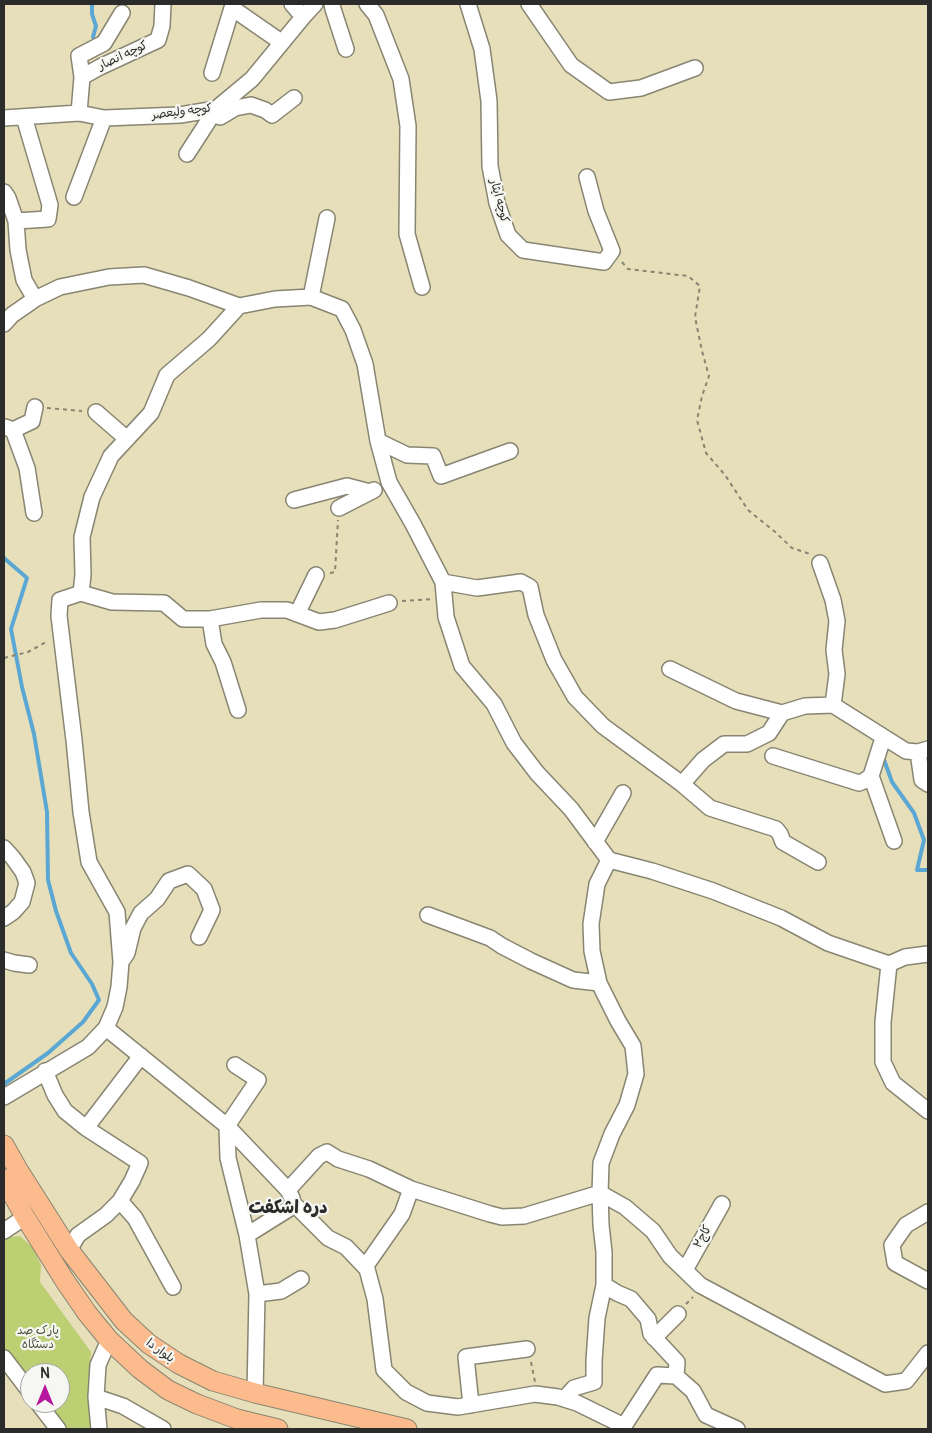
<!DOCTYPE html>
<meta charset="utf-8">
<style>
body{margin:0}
#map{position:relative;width:932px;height:1433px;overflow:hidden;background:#e6dfba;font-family:Pangolin,sans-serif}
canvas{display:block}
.frame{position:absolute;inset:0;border:5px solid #2b2b2b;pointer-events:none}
.north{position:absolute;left:20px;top:1363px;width:50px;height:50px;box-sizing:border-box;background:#f6f6f2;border:1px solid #a5a5a2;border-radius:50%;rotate:0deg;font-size:14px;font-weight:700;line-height:20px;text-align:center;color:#2b2b2b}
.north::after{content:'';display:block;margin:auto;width:18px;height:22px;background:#b5179e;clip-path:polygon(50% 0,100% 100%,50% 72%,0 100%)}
</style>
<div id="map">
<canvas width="932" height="1433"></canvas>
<div class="frame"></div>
<div class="north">N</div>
</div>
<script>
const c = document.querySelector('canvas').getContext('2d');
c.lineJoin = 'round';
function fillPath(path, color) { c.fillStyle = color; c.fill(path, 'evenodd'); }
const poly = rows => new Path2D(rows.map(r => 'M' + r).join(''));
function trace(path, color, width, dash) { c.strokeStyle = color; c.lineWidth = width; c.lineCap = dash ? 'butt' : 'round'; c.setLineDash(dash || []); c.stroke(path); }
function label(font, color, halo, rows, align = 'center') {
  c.font = font + ' Pangolin,"Playpen Sans Arabic",sans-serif'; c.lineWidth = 4.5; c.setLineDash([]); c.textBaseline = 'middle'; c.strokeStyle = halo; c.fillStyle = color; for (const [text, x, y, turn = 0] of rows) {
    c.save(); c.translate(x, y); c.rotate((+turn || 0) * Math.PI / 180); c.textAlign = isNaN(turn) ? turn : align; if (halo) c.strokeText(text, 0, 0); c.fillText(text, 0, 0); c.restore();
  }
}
fillPath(poly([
 [20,1236,33,1248,41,1265,40,1282,91,1352,88,1392,92,1429,63,1429,43,1403,60,1403,60,1373,30,1373,30,1385,4,1350,4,1241,10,1237]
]), '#bccf72');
trace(poly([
 [92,4,92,14,96,26,93,37],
 [4,558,27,578,11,629,22,687,34,734,47,812,48,880,56,911,71,953,92,984,99,1000,83,1022,48,1053,4,1084],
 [883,757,892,782,914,813,924,840,917,870,928,870]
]), '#5ba7d4', 4);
const minor = poly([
 [292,4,303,17],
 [332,4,333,9,346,49],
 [367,4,376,15,401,79,408,126,407,234,422,287],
 [468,4,482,49,489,101,490,166,497,203,508,235,523,250,604,262,612,251,596,211,587,177],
 [529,4,571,65,609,92,641,88,695,68],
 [212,73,232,8,281,42],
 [82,77,100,67,158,40,162,26,163,4],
 [79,113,82,77,79,56,104,43,122,13],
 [4,118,79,113,104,118,180,115,216,109,252,79,303,17,315,4],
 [187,154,216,109,220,117,235,108,251,105,265,110,272,115,294,98],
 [4,192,8,198,16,221,18,250,24,280,35,299],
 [74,197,104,118],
 [16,221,48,219,50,205,24,117],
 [311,297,327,218],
 [4,324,12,315,35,299,60,287,109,277,144,275,189,288,239,306,275,299,311,297,342,309,353,330,365,364,378,441,389,482,413,524,443,582,446,617,462,666,494,704,514,743,537,773,571,809,609,860,652,871,713,891,781,918,828,943,889,964,883,1022,883,1062,893,1083,928,1111],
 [96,412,127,439],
 [5,427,13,430,32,421,35,407],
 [13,430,27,468,34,513],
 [378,441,407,455,433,456,441,476,510,451],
 [294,500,347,486,370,492],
 [339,508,374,490],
 [820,563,833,600,837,621,834,650,837,674,833,705],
 [443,582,477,588,521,582,530,587,536,615,554,660,575,697,603,726,682,784,703,760,724,744,747,744,769,733,782,713,805,706,833,705,906,751,918,752,928,749],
 [81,593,112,602,164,603,183,619,210,619,261,610,287,610,319,622,335,620,389,603],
 [297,614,316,575],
 [210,619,214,644,223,662,238,710],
 [670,669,736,701,782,713],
 [918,752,922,780,928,784],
 [773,756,859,783,864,781,871,776,883,738],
 [871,776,894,841],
 [682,784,710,808,776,829,780,834,783,842,818,862],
 [595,842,623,793],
 [4,848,13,858,23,872,27,883,22,902,13,912,4,918],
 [428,915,490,938,502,946,531,961,573,980,599,983],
 [123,959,127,953,133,928,141,913,157,899,169,881,188,874,204,889,212,910,199,937],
 [4,960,14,963,29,965],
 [889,964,905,957,928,954],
 [106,1028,227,1126,258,1080,235,1065],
 [45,1071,55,1095,65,1111,86,1128,141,1056],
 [4,1097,88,1047,106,1028,115,1007,119,987,121,962,117,912,89,862,81,812,74,740,59,616,60,600,81,593,83,575,82,537,92,497,111,456,151,413,167,375,209,339,239,306],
 [288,1190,319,1156,327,1152,338,1159,369,1169,411,1189,490,1214,502,1217,524,1216,600,1193,601,1163,612,1134,627,1105,636,1074,633,1046,618,1021,599,983,592,951,591,924,597,884,609,860],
 [600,1193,625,1207,653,1231,670,1256,700,1285,885,1384,906,1381,928,1353],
 [600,1193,601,1225,604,1252,604,1285,617,1293,631,1299,648,1319,651,1334,677,1362,676,1376,657,1375,624,1426],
 [120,1201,135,1218,173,1287],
 [928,1212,906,1225,892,1245,895,1263,928,1281],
 [4,1231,25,1217],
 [247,1235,228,1158,227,1126,288,1190,292,1198],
 [69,1250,78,1235,106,1215,120,1201,132,1181,140,1163,86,1128],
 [365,1267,402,1214,411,1189],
 [685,1270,722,1204],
 [257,1294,281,1291,301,1279],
 [654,1338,678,1314],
 [4,1358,30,1392],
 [676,1376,693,1391,706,1415,737,1429],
 [255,1393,257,1294,247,1235,295,1205,328,1238,346,1247,367,1269,375,1299,384,1370,406,1392,427,1403,458,1407,535,1394,558,1397,577,1403,624,1426,622,1429],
 [96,1397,123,1406,163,1429],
 [564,1399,574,1388,594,1382,594,1361,597,1318,604,1285],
 [38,1403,58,1429],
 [471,1405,466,1357,527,1349],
 [99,1429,96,1397,98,1365,109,1340]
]);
const major = poly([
 [4,1145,17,1168,69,1250,124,1321,149,1344,179,1364,213,1381,255,1393,407,1429],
 [4,1179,25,1217,65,1281,87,1313,109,1340,140,1369,168,1390,197,1404,237,1419,278,1429]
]);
trace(minor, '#888572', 18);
trace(major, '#888572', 21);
trace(poly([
 [622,262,628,269,688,276,700,286,695,317,702,351,709,376,702,396,697,420,706,453,725,475,748,510,774,531,792,548,810,554],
 [47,408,82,411],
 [330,573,335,572,338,520],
 [402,601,432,599],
 [4,658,28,652,48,641],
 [686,1304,693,1297],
 [531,1362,535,1382]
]), '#888572', 2, [4, 4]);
trace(minor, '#fff', 15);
trace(major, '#fbbb8d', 19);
label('12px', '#2b2b2b', '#f6f6f2', [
 ["کوچه انصار",123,56,-25],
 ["کوچه ولیعصر",182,112,-7],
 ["کوچه ایثار",499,201,75],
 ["کاج۲",703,1237,-61],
 ["بلوار دا",160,1351,36]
]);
label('12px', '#4f543d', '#f6f6f2', [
 ["پارک صد",38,1331],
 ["دستگاه",38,1345]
]);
label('bold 18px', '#2b2b2b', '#f6f6f2', [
 ["دره اشکفت",288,1208]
]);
</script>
